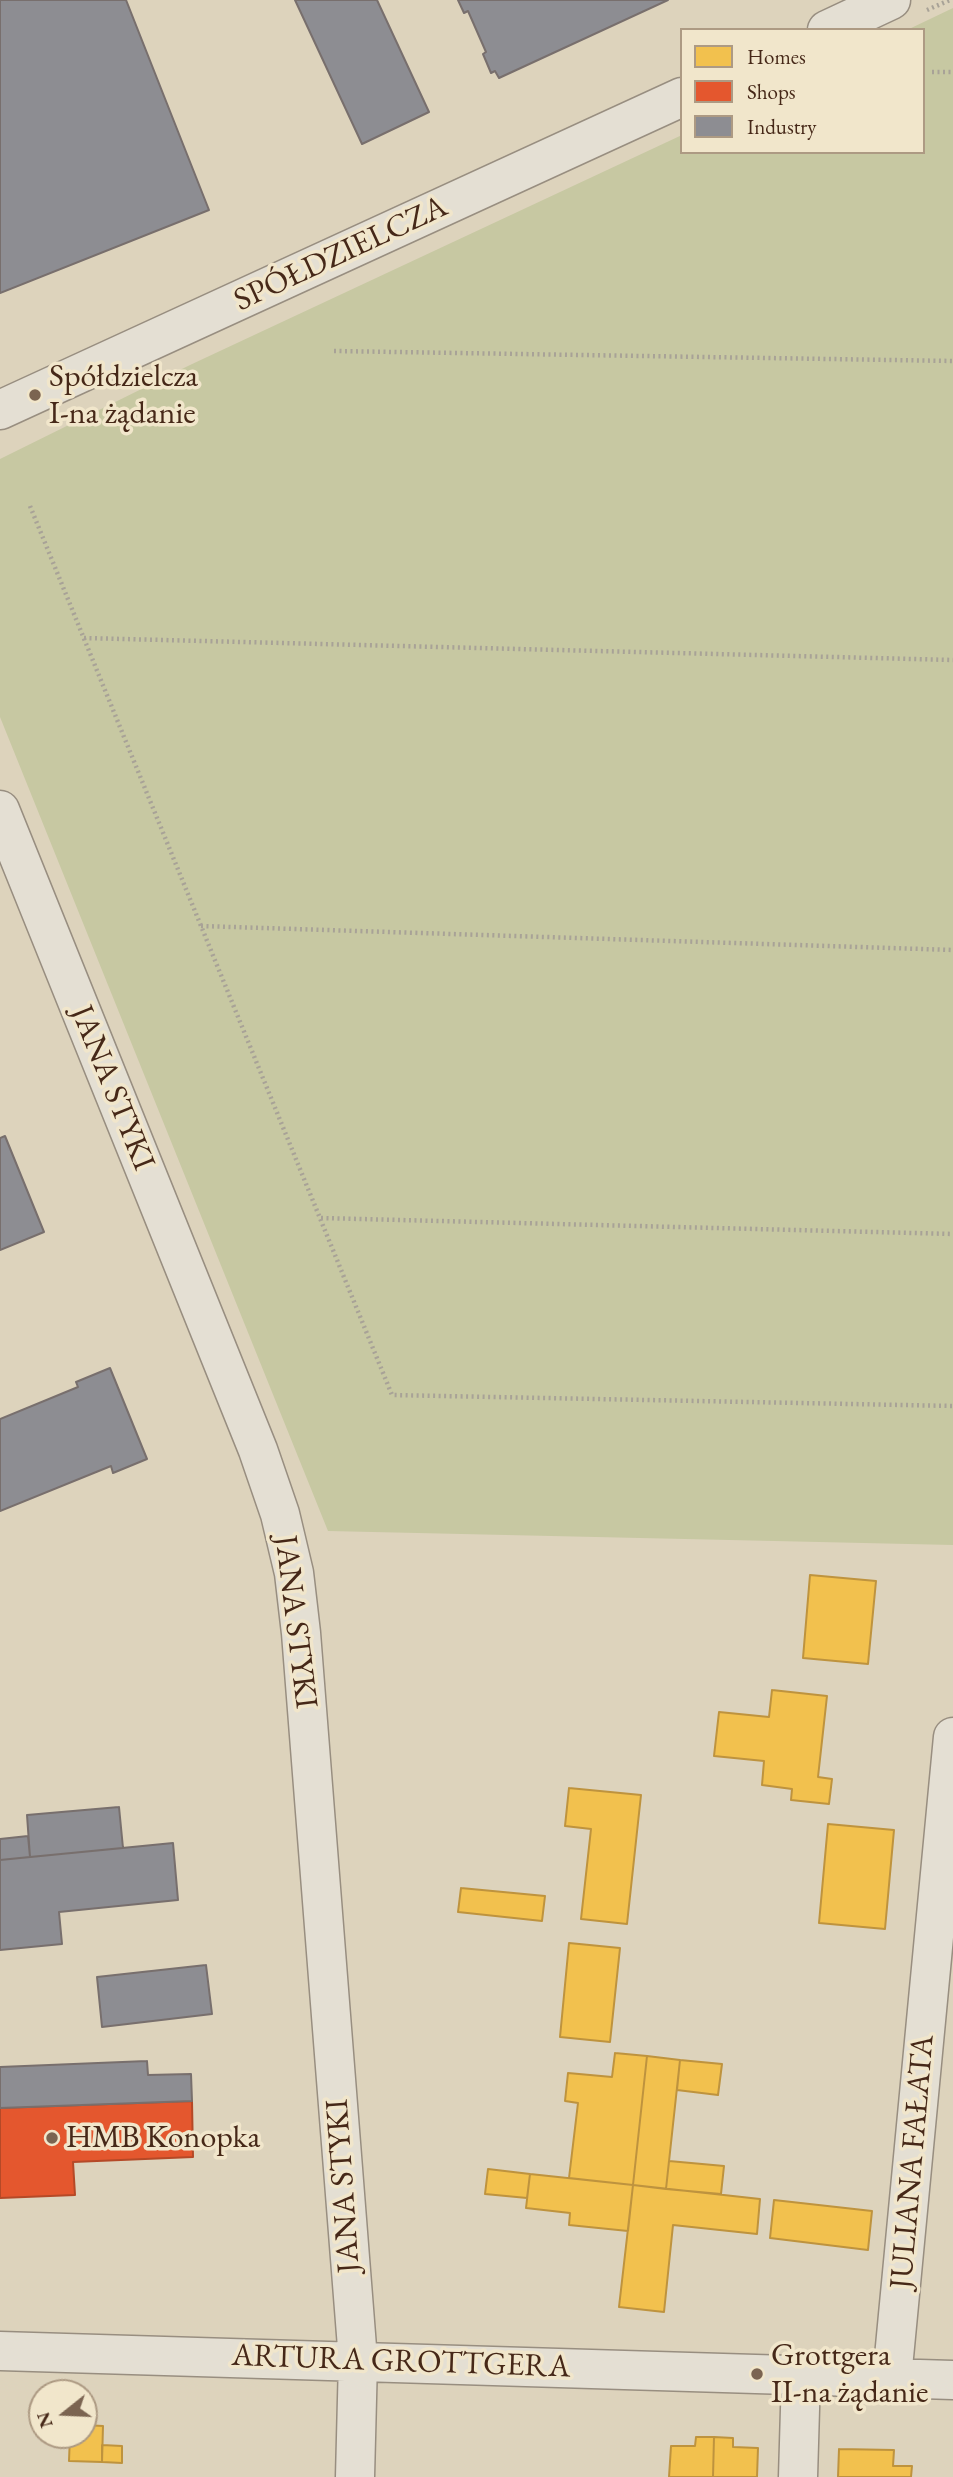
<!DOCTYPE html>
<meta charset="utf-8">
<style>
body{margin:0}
#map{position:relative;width:953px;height:2477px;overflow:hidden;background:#ddd3bc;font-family:"EB Garamond",serif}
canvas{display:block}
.legend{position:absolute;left:680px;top:28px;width:245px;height:126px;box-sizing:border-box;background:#f1e6cb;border:2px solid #ad9a83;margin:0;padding:9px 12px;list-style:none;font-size:21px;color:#462818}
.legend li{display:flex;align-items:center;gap:14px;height:35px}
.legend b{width:35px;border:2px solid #ad9a83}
.north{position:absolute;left:28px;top:2379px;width:70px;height:70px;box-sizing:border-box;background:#f1e6cb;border:2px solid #ad9a83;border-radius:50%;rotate:252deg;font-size:19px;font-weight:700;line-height:28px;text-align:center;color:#462818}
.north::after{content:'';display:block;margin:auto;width:24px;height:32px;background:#7b6451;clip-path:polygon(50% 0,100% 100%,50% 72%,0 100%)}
</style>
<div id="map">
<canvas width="953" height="2477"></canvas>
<ul class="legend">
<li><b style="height:19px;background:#f2c14e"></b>Homes</li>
<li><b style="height:19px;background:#e4572e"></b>Shops</li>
<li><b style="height:19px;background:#8d8d92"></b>Industry</li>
</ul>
<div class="north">N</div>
</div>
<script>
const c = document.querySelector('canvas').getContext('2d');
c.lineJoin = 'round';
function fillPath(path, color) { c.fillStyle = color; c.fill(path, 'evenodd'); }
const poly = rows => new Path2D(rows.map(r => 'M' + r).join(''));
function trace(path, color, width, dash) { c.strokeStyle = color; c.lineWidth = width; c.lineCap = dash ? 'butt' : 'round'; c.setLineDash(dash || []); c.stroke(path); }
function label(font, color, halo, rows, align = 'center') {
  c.font = font + ' "EB Garamond",serif'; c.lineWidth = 7; c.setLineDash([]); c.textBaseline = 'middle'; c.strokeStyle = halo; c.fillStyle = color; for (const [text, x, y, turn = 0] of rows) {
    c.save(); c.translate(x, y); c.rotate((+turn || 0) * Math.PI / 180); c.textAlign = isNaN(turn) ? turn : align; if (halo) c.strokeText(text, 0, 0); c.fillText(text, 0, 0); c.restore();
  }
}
fillPath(poly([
 [953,8,953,1545,328,1531,0,717,0,459,190,365,682,135,682,152,923,152,923,30,907,30]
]), '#c7c8a2');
const homes = poly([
 [810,1575,876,1581,868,1664,803,1658,810,1575],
 [772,1690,827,1696,818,1777,832,1779,829,1804,791,1800,792,1789,762,1785,764,1761,714,1756,719,1712,769,1717,772,1690],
 [569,1788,641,1795,627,1924,581,1919,591,1829,565,1826,569,1788],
 [828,1824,894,1830,885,1929,819,1923,828,1824],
 [461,1888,545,1896,542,1921,458,1912,461,1888],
 [569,1943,620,1948,610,2042,560,2037,569,1943],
 [615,2053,647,2056,633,2185,569,2178,578,2103,565,2101,568,2073,612,2077,615,2053],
 [647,2056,680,2060,666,2189,633,2185,647,2056],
 [680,2060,722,2064,718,2095,677,2090,680,2060],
 [669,2161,724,2166,721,2194,666,2189,669,2161],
 [488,2169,530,2174,527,2198,485,2194,488,2169],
 [530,2174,633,2185,628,2231,569,2225,570,2213,526,2208,530,2174],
 [633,2185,760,2199,757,2234,673,2225,664,2312,619,2307,633,2185],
 [774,2200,872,2211,868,2250,770,2238,774,2200],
 [84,2425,103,2426,102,2462,69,2461,70,2435,84,2435,84,2425],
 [696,2437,714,2437,713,2477,669,2477,671,2446,695,2446,696,2437],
 [714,2437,733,2438,733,2447,758,2448,757,2477,713,2477,714,2437],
 [102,2445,122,2446,122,2463,102,2462,102,2445],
 [839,2449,894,2450,893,2466,912,2466,911,2477,838,2477,839,2449]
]);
fillPath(homes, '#f2c14e');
trace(homes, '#be933e', 2);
const shops = poly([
 [192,2101,193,2157,73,2162,75,2195,0,2198,0,2108,192,2101]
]);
fillPath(shops, '#e4572e');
trace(shops, '#b54927', 2);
const industry = poly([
 [0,0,126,0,209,210,0,293,0,0],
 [295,0,377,0,429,112,362,144,295,0],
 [458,0,668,0,499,78,495,71,491,73,483,54,486,52,468,11,464,13,458,0],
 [5,1136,44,1232,0,1250,0,1138,5,1136],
 [110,1368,147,1459,113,1473,111,1466,0,1511,0,1419,78,1387,76,1382,110,1368],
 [119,1807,123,1848,30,1857,27,1815,119,1807],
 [28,1836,30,1857,0,1860,0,1839,28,1836],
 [173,1843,178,1900,59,1912,62,1944,0,1950,0,1860,173,1843],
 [206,1965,212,2014,102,2027,97,1977,206,1965],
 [147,2061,148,2075,191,2074,192,2101,0,2108,0,2067,147,2061]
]);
fillPath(industry, '#8d8d92');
trace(industry, '#786f6d', 2);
const minor = poly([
 [827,30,891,0],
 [0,410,682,97],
 [0,810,258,1450,280,1514,294,1573,301,1633,358,2360,355,2477],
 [0,2351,953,2380],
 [892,2378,953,1737],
 [798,2477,801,2375]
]);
trace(minor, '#988e80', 41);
trace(poly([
 [927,10,950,0],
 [932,72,953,72],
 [334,351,953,361],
 [30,506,392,1395,953,1406],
 [84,638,953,660],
 [201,926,953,950],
 [321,1218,953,1234]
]), '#a8a297', 4.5, [2, 3.5]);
trace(minor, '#e4dfd3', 38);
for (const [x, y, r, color] of [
 [35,395,7,"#7b6451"],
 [52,2138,7,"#7b6451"],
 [757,2374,7,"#7b6451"]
]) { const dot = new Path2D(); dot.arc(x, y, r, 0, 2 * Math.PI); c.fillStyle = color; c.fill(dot); trace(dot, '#f1e6cb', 2.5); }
label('32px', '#462818', '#f1e6cb', [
 ["SPÓŁDZIELCZA",341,254,-25],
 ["JANA STYKI",112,1088,68],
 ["JANA STYKI",295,1622,83],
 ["JULIANA FAŁATA",913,2162,-85],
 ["JANA STYKI",344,2186,-94],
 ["ARTURA GROTTGERA",401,2362,2]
]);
label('32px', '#462818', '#f1e6cb', [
 ["Spółdzielcza",49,377],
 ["I-na żądanie",49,414],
 ["HMB Konopka",66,2138],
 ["Grottgera",771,2356],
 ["II-na żądanie",771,2393]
], 'left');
</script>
